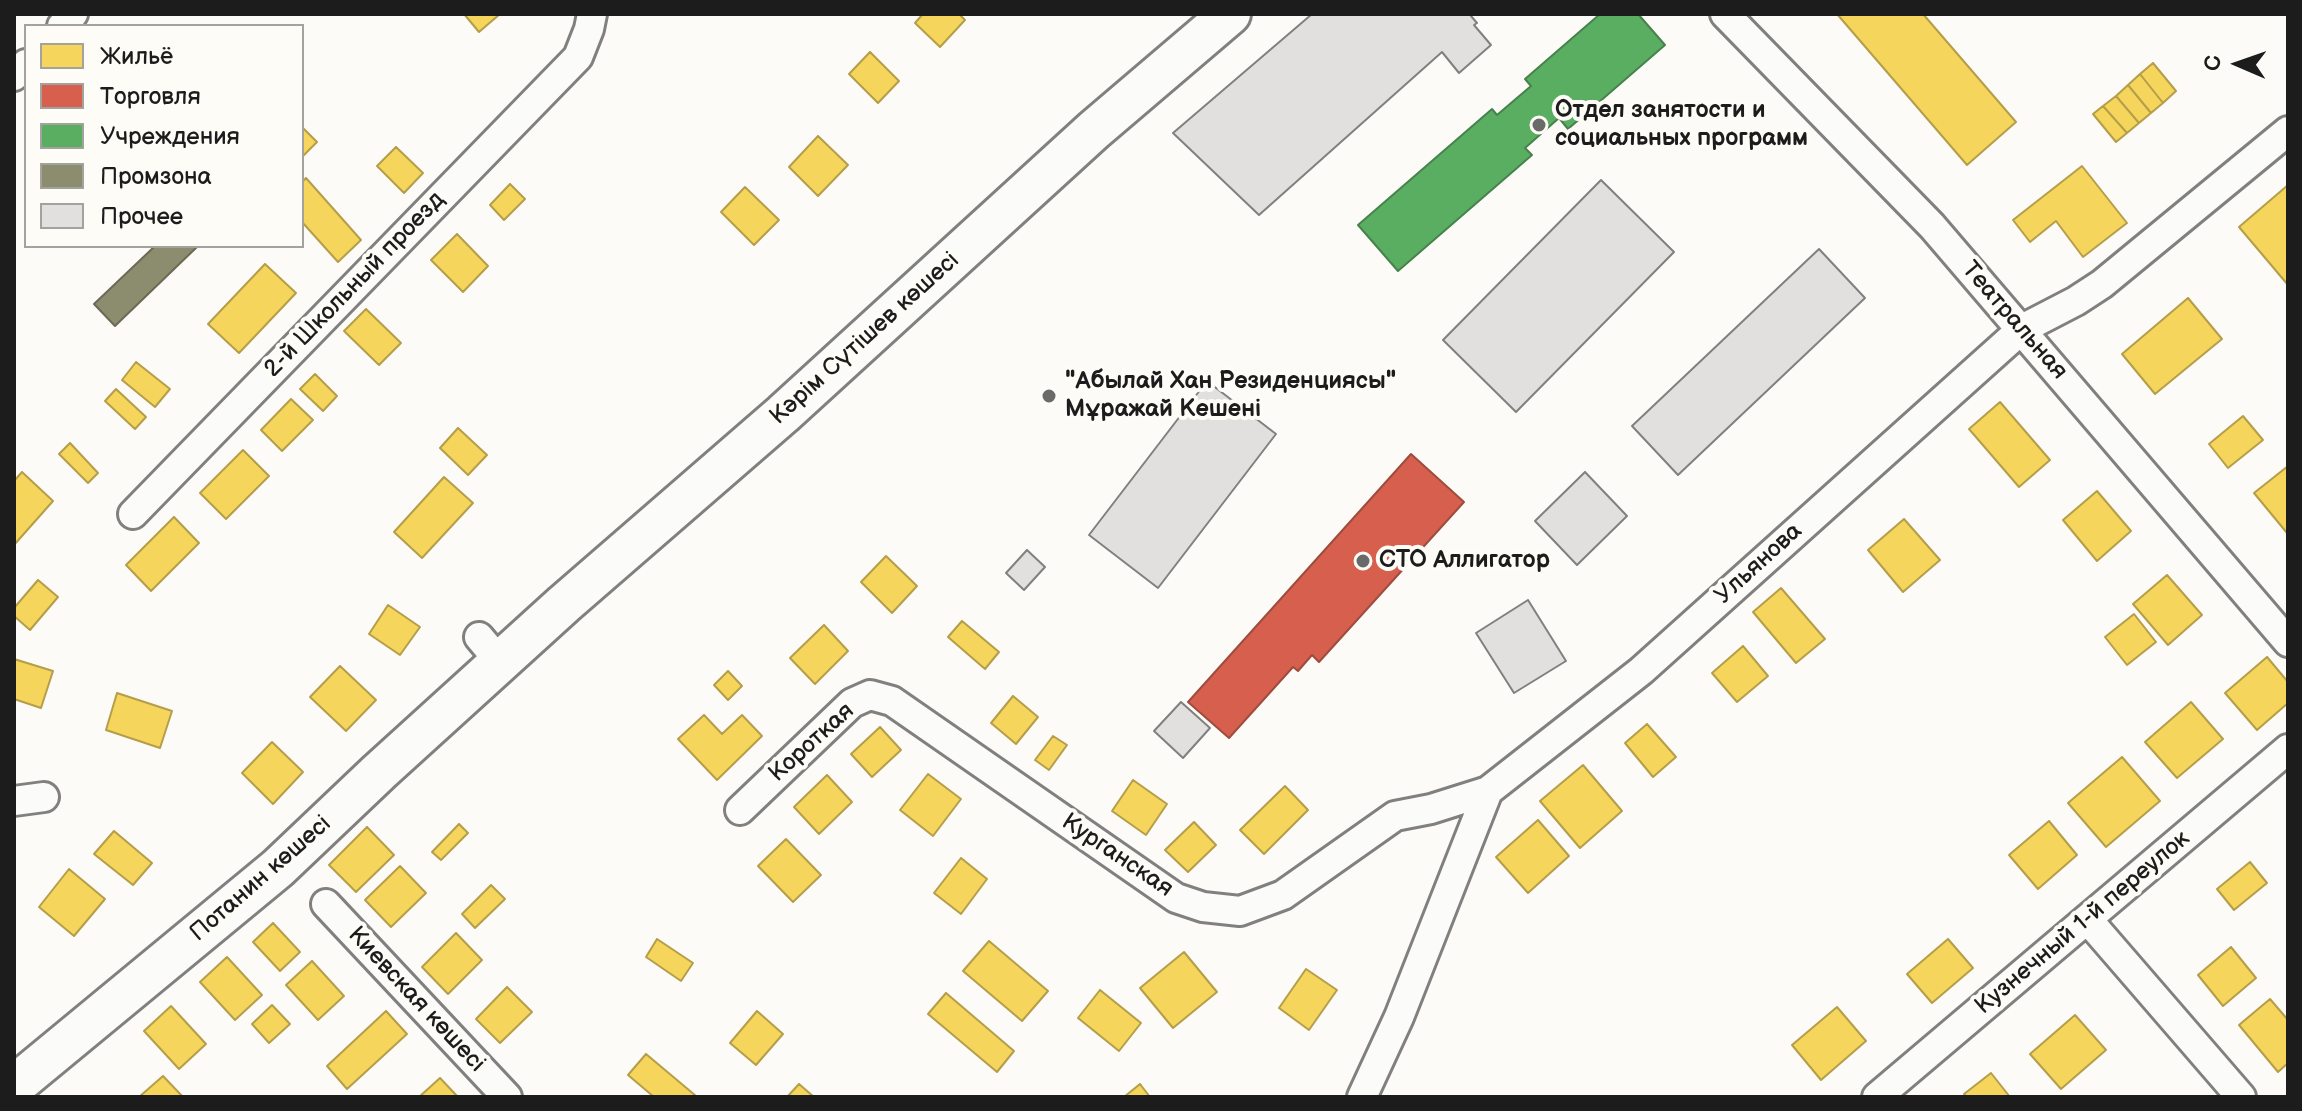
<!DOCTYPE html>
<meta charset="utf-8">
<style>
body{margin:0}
#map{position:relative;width:2302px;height:1111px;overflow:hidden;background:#fcfbf8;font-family:"Balsamiq Sans",sans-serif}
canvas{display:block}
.frame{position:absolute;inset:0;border:16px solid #1c1c1c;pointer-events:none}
.legend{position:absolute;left:24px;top:24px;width:280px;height:224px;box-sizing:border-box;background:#fdfcf7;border:2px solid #a3a29f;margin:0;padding:10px 14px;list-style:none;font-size:24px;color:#1c1c1c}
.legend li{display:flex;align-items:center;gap:16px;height:40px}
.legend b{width:40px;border:2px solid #a3a29f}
.north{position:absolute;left:2198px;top:24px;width:80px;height:80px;-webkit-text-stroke:6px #fdfcf7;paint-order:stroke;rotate:272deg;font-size:22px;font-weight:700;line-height:32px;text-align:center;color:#1c1c1c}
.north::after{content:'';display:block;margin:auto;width:28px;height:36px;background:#1c1c1c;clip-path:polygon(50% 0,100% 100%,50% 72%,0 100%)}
</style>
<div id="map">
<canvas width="2302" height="1111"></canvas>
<div class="frame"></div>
<ul class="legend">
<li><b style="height:22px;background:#f6d55c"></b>Жильё</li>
<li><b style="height:22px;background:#d6604d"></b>Торговля</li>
<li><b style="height:22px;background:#5aae61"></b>Учреждения</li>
<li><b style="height:22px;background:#8c8c6e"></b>Промзона</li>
<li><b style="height:22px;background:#e1e0de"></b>Прочее</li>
</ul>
<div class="north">С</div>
</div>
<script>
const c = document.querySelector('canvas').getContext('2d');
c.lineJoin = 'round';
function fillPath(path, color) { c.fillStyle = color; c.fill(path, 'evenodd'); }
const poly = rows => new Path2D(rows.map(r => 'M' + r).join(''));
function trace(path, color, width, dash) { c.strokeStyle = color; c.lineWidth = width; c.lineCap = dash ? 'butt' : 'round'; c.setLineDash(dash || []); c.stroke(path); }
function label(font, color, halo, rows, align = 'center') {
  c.font = font + ' "Balsamiq Sans",sans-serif'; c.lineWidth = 8; c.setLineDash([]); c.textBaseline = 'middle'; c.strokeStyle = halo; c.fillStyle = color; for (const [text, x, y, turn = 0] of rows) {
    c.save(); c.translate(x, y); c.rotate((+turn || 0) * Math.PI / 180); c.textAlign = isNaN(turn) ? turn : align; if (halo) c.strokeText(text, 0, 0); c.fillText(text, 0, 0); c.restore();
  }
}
const homes = poly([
 [464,14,500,14,479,32,464,14],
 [923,14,959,14,965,20,940,47,915,23,923,14],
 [1837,14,1923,14,2016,122,1967,165,1837,14],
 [870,52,899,81,878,103,849,74,870,52],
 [2153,63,2176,91,2163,103,2140,74,2153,63],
 [2140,74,2163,103,2151,113,2128,85,2140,74],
 [2128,85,2151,113,2139,123,2116,96,2128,85],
 [2116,96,2139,123,2127,133,2103,106,2116,96],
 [2103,106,2127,133,2116,142,2093,114,2103,106],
 [302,127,317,142,302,157,302,127],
 [818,136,848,165,818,196,789,167,818,136],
 [396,147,423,173,404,193,377,166,396,147],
 [2082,166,2127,223,2083,257,2056,221,2030,242,2013,220,2082,166],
 [306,178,361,240,338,262,302,222,302,182,306,178],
 [510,184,525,199,504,220,490,205,510,184],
 [2288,185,2288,285,2239,227,2288,185],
 [745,187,779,220,754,245,721,212,745,187],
 [457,234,488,266,463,292,431,260,457,234],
 [265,264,296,293,239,353,208,324,265,264],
 [2188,298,2222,339,2155,394,2122,354,2188,298],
 [366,309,401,343,379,365,344,331,366,309],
 [136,362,170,389,155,407,122,380,136,362],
 [315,374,337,396,323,411,300,389,315,374],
 [116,389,146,417,135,429,105,401,116,389],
 [291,399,313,420,282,451,261,430,291,399],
 [2000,402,2050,460,2019,487,1969,429,2000,402],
 [2243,416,2263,440,2228,468,2209,444,2243,416],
 [458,428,487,455,468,475,440,448,458,428],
 [70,443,98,473,88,483,59,454,70,443],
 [243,450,269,476,226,519,200,493,243,450],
 [2288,466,2288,532,2287,533,2254,493,2288,466],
 [22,472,53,501,14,545,14,481,22,472],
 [444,477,473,503,422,558,394,532,444,477],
 [2097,491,2131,531,2097,561,2063,520,2097,491],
 [174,517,199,543,151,591,126,565,174,517],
 [1904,519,1940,560,1903,592,1868,550,1904,519],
 [886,556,917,586,892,613,861,582,886,556],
 [2167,575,2202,615,2168,645,2133,604,2167,575],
 [38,580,58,597,30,630,14,616,14,608,38,580],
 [1781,588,1825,639,1796,663,1753,612,1781,588],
 [388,605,420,627,400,655,369,634,388,605],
 [2134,614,2156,642,2127,665,2105,637,2134,614],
 [962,621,999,652,985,669,948,637,962,621],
 [824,625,848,651,815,684,790,658,824,625],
 [1743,646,1768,676,1737,702,1712,673,1743,646],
 [2267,657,2288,682,2288,703,2257,730,2225,693,2267,657],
 [14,659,53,671,41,708,14,699,14,659],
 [340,666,376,700,346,731,310,697,340,666],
 [728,671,742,686,728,700,714,685,728,671],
 [117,693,172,711,160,748,106,730,117,693],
 [1013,696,1038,717,1016,744,991,723,1013,696],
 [2191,702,2223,739,2177,778,2145,742,2191,702],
 [704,715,722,734,742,715,762,736,717,780,678,739,704,715],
 [1647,724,1676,757,1653,777,1625,743,1647,724],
 [880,727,901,750,872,777,851,754,880,727],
 [1053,736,1067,745,1049,770,1035,760,1053,736],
 [272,742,303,772,273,804,242,773,272,742],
 [2122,757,2160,801,2106,847,2068,803,2122,757],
 [1583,765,1622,811,1580,848,1540,801,1583,765],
 [928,774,961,799,933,836,900,810,928,774],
 [827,775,852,802,819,834,794,807,827,775],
 [1133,780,1167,804,1146,835,1112,811,1133,780],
 [1285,786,1308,810,1264,854,1240,830,1285,786],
 [1538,820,1569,856,1528,893,1496,857,1538,820],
 [2049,821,2077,855,2038,889,2009,855,2049,821],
 [1194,822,1216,845,1188,872,1165,850,1194,822],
 [459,824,468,833,441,860,432,852,459,824],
 [367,827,394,855,356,892,329,865,367,827],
 [114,831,152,863,133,885,94,854,114,831],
 [786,839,821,875,793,902,758,866,786,839],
 [961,858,987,879,961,914,934,893,961,858],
 [2250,862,2267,883,2234,910,2217,889,2250,862],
 [400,866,426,893,391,927,365,900,400,866],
 [69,869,105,899,74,936,39,907,69,869],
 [491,885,505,899,475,928,462,914,491,885],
 [273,923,300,952,280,971,253,942,273,923],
 [456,933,482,960,448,994,422,967,456,933],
 [657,939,693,963,681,981,646,957,657,939],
 [1948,939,1973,968,1932,1003,1907,974,1948,939],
 [989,941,1048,991,1022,1021,963,971,989,941],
 [2231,947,2256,978,2223,1006,2198,975,2231,947],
 [1184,952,1217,992,1173,1028,1140,988,1184,952],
 [227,957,262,995,235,1020,200,982,227,957],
 [312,961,344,996,318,1020,286,985,312,961],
 [1306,969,1337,990,1309,1030,1279,1008,1306,969],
 [507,987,532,1012,500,1043,476,1019,507,987],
 [1100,990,1141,1023,1119,1051,1078,1018,1100,990],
 [946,993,1014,1051,997,1072,928,1014,946,993],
 [2270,999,2288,1020,2288,1063,2278,1072,2239,1025,2270,999],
 [272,1005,290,1024,269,1043,252,1024,272,1005],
 [171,1006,206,1044,179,1069,144,1031,171,1006],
 [1837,1007,1866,1041,1821,1080,1792,1045,1837,1007],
 [386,1011,407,1034,347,1089,327,1066,386,1011],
 [757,1011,783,1034,756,1065,730,1043,757,1011],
 [2075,1015,2106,1050,2061,1089,2030,1054,2075,1015],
 [646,1054,696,1096,695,1097,654,1097,628,1075,646,1054],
 [1991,1073,2010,1097,1967,1097,1964,1094,1991,1073],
 [163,1076,183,1097,139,1097,163,1076],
 [440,1078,458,1097,419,1097,440,1078],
 [799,1084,814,1097,787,1097,799,1084],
 [1140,1084,1150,1097,1124,1097,1140,1084]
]);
fillPath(homes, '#f6d55c');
trace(homes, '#b59e49', 2);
const shops = poly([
 [1411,454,1464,502,1319,662,1312,655,1298,671,1293,667,1229,738,1188,702,1411,454]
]);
fillPath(shops, '#d6604d');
trace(shops, '#9e4c3e', 2);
const public = poly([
 [1600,14,1638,14,1665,45,1568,129,1559,118,1525,148,1532,155,1398,271,1358,225,1492,109,1497,115,1531,86,1525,79,1600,14]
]);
fillPath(public, '#5aae61');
trace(public, '#47824c', 2);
const industry = poly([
 [155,246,198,246,115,326,94,304,155,246]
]);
fillPath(industry, '#8c8c6e');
trace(industry, '#6a6a55', 2);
const building = poly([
 [1312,14,1473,14,1471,16,1477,23,1474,25,1491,45,1459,73,1442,52,1259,215,1173,133,1312,14],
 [1601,180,1674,252,1516,412,1443,340,1601,180],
 [1819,249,1865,298,1678,475,1632,426,1819,249],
 [1207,381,1276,434,1158,588,1089,535,1207,381],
 [1585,472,1627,516,1577,565,1535,521,1585,472],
 [1027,550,1045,567,1024,590,1006,573,1027,550],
 [1528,600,1566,661,1514,693,1476,633,1528,600],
 [1181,702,1210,728,1183,758,1154,731,1181,702]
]);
fillPath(building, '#e1e0de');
trace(building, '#81807f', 2);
const street = poly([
 [1725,14,1932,226,2288,642],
 [62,26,73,14],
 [14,76,26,64],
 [133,514,578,57,589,29,592,14],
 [479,637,500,662],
 [14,801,44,797],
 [740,810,852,703,870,695,892,701,1176,898,1203,907,1240,911,1283,895,1395,816,1431,809,1488,791],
 [326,904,507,1097],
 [2088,920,2241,1097],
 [1362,1097,1399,1017,1488,791,1641,671,2022,329,2076,301,2102,284,2288,131],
 [1877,1097,2288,749]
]);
const secondary = poly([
 [14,1086,278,868,379,772,564,604,783,414,1094,130,1230,14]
]);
trace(street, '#81807f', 34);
trace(secondary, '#81807f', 46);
trace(street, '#fbfbf9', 28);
trace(secondary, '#fbfbf9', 40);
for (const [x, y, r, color] of [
 [1539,125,8,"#6a6a69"],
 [1049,396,8,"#6a6a69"],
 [1363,561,8,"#6a6a69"]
]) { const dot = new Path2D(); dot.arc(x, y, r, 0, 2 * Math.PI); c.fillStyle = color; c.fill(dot); trace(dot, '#fdfcf7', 3); }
label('bold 24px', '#1c1c1c', '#fdfcf7', [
 ["Отдел занятости и",1555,111],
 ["социальных программ",1555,139],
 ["\"Абылай Хан Резиденциясы\"",1065,382],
 ["Мұражай Кешені",1065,410],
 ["СТО Аллигатор",1379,561]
], 'left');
label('24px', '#1c1c1c', '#fdfcf7', [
 ["2-й Школьный проезд",355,285,-46],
 ["Театральная",2014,321,49],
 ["Кәрім Сүтішев көшесі",865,339,-42],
 ["Ульянова",1759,564,-42],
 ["Короткая",812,743,-42],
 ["Курганская",1117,856,34],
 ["Потанин көшесі",261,879,-41],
 ["Кузнечный 1-й переулок",2083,923,-40],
 ["Киевская көшесі",416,1000,47]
]);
</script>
